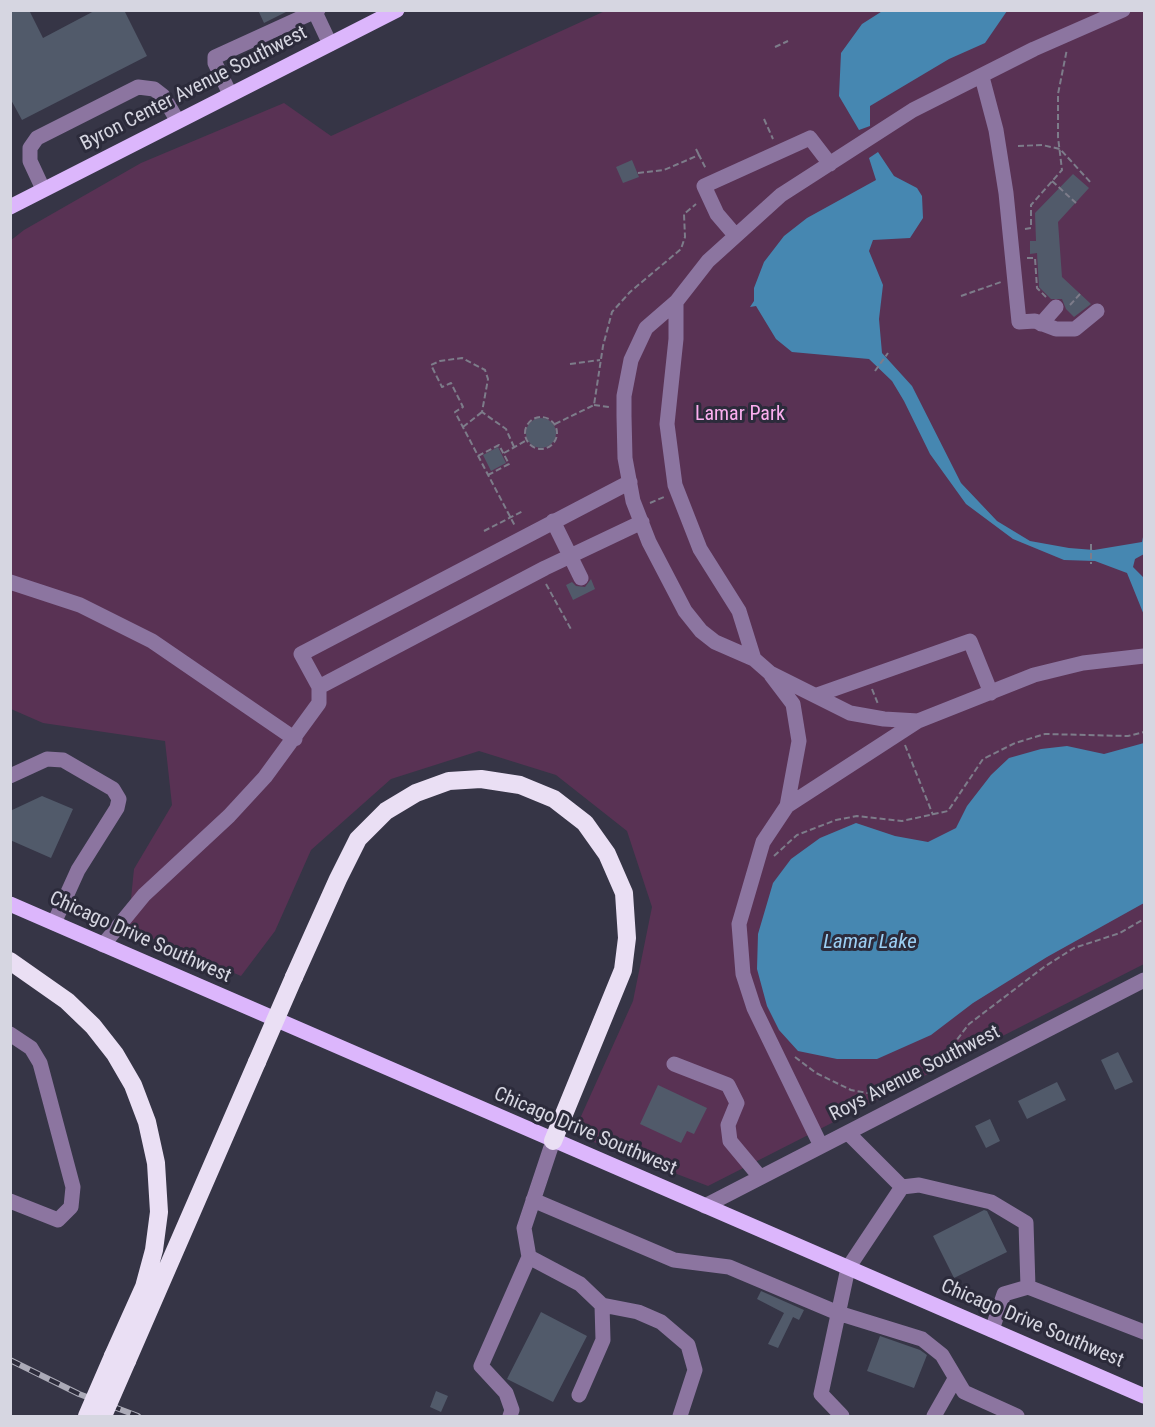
<!DOCTYPE html>
<style>
body{margin:0}
#map{position:relative;width:1155px;height:1427px;overflow:hidden;background:#363546;font-family:"Roboto Condensed",sans-serif}
canvas{display:block}
.frame{position:absolute;inset:0;border:12px solid #d6d6e1;pointer-events:none}
</style>
<div id="map">
<canvas width="1155" height="1427"></canvas>
<div class="frame"></div>
</div>
<script>
const c = document.querySelector('canvas').getContext('2d');
c.lineJoin = 'round';
function fillPath(path, color) { c.fillStyle = color; c.fill(path, 'evenodd'); }
const poly = rows => new Path2D(rows.map(r => 'M' + r).join(''));
function trace(path, color, width, dash) { c.strokeStyle = color; c.lineWidth = width; c.lineCap = dash ? 'butt' : 'round'; c.setLineDash(dash || []); c.stroke(path); }
function label(font, color, halo, rows, align = 'center') {
  c.font = font + ' "Roboto Condensed",sans-serif'; c.lineWidth = 6; c.setLineDash([]); c.textBaseline = 'middle'; c.strokeStyle = halo; c.fillStyle = color; for (const [text, x, y, turn = 0] of rows) {
    c.save(); c.translate(x, y); c.rotate((+turn || 0) * Math.PI / 180); c.textAlign = isNaN(turn) ? turn : align; if (halo) c.strokeText(text, 0, 0); c.fillText(text, 0, 0); c.restore();
  }
}
fillPath(poly([
 [605,11,1144,11,1144,964,708,1186,573,1134,633,1001,652,907,627,831,556,775,479,751,391,779,311,850,275,931,241,976,128,928,134,869,172,805,165,741,43,723,11,709,10,241,24,230,141,163,284,103,331,136]
]), '#593254');
fillPath(poly([
 [884,10,1007,10,1007,11,985,43,949,59,870,106,870,126,859,130,839,96,841,53,862,24],
 [878,152,894,176,917,188,922,196,923,218,910,238,873,240,869,251,883,285,879,319,882,353,912,386,961,483,997,521,1030,541,1069,548,1094,550,1142,542,1144,532,1144,554,1135,559,1133,567,1144,578,1144,615,1127,573,1095,561,1064,560,1013,539,966,504,930,454,904,401,892,381,869,359,792,352,776,339,756,306,750,307,754,301,754,288,764,262,784,236,807,218,876,180,869,158],
 [1144,743,1144,903,1047,957,973,1003,931,1035,877,1059,837,1059,798,1051,779,1030,767,1006,757,969,758,934,773,883,791,859,820,838,856,823,895,836,928,842,956,828,967,806,991,775,1009,758,1041,749,1067,746,1104,754]
]), '#4687b1');
fillPath(poly([
 [10,10,29,10,43,38,96,10,124,10,147,56,22,120,10,98],
 [258,10,290,10,264,23],
 [632,160,639,177,623,183,616,167],
 [1073,174,1089,188,1058,222,1062,277,1091,304,1074,317,1066,309,1062,299,1051,299,1039,287,1037,253,1030,254,1030,241,1036,241,1035,213],
 '526 433a15 15 0 1 1 30 0a15 15 0 1 1-30 0Z',
 [498,447,506,463,491,471,483,455],
 [591,579,595,589,573,600,566,585,572,582,576,586,585,587],
 [42,796,73,809,51,858,10,840,10,811],
 [1118,1052,1133,1082,1115,1090,1101,1060],
 [1057,1082,1066,1100,1027,1119,1018,1101],
 [658,1085,707,1108,694,1134,687,1131,681,1143,640,1124],
 [990,1119,1000,1141,986,1148,975,1126],
 [984,1210,987,1211,1007,1252,954,1278,933,1236],
 [761,1291,804,1310,799,1320,793,1317,778,1348,768,1344,784,1313,757,1299],
 [541,1312,587,1336,553,1402,507,1379],
 [880,1336,920,1350,927,1355,914,1388,867,1371],
 [436,1391,448,1396,441,1412,430,1407]
]), '#515a6a');
trace(poly([
 [775,47,788,41],
 [764,119,773,139],
 [1018,146,1042,145,1060,149,1092,184],
 [696,149,699,155],
 [638,173,664,170,699,155,706,169],
 [1052,181,1076,203],
 [1025,229,1031,228,1031,205,1062,170,1058,137,1058,94,1067,49],
 [1027,258,1035,258,1037,288,1046,297],
 [961,296,1001,282],
 [1070,305,1080,294],
 [570,364,600,360],
 [875,371,888,353],
 [594,405,609,407],
 '525 433a16 16 0 1 1 32 0a16 16 0 1 1-32 0Z',
 [555,424,594,405,603,346,612,312,630,292,681,249,685,237,684,214,696,204],
 [463,427,482,412],
 [514,447,506,429,482,412,488,379,485,370,462,358,440,361,431,365,442,387,451,383,463,407,455,412,515,526],
 [504,453,527,440],
 [478,456,499,445,509,464,488,475],
 [650,503,664,497],
 [484,531,523,511],
 [1091,544,1091,564],
 [546,584,572,631],
 [872,689,878,704],
 [905,745,933,815],
 [774,856,797,835,836,820,857,816,902,821,948,811,983,759,1015,743,1045,734,1128,736,1144,732],
 [795,1057,816,1073,851,1090,867,1093,885,1089,928,1067,946,1054,969,1024,1044,967,1074,948,1120,933,1144,919]
]), '#7d7c8a', 2, [6, 3]);
trace(poly([
 [314,10,330,44],
 [1123,10,1034,49,913,110,781,195,708,261,676,302,646,328,631,360,624,396,624,416,625,458,633,501,649,542,685,611,701,631,715,642,754,659,770,673,850,713,884,719,918,721,1034,675,1083,663,1144,656],
 [982,77,996,130,1006,193,1019,322,1035,321,1056,329,1075,329,1097,311],
 [230,94,215,63,215,57,318,10],
 [43,189,30,161,30,148,37,138,138,87,154,89,163,96,177,120],
 [735,235,717,214,704,186,810,138,830,164],
 [676,302,676,339,667,424,675,485,700,549,739,611,754,659],
 [1041,324,1056,307],
 [630,482,301,654,319,687,545,568,642,522],
 [553,521,581,578],
 [10,582,80,605,152,641,295,739],
 [771,675,793,704,799,741,787,806],
 [817,695,970,641,991,693],
 [10,776,47,759,63,760,113,789,119,799,117,808,78,870,54,923],
 [103,945,144,895,229,816,265,777,319,703,319,687],
 [10,1034,31,1048,40,1063,73,1187,71,1207,58,1220,10,1201],
 [674,1064,728,1085,737,1103,728,1125,730,1141,760,1177],
 [848,1133,902,1187,919,1185,991,1202,1026,1223,1028,1287],
 [553,1141,524,1228,529,1257,580,1284,602,1305,603,1340,579,1395],
 [821,1146,754,1008,743,974,739,924,763,842,787,806,918,721],
 [533,1200,674,1260,729,1267,838,1313,922,1339,942,1355,964,1392,1017,1416],
 [705,1206,1144,980],
 [602,1305,638,1312,661,1322,688,1345,695,1370,680,1416],
 [992,1330,1004,1294,1028,1287,1144,1332],
 [510,1416,512,1410,506,1393,481,1366,529,1257],
 [842,1416,821,1394,848,1268,902,1187],
 [934,1416,955,1379]
]), '#8c75a0', 15);
trace(poly([
 [10,207,397,10],
 [10,904,1144,1396]
]), '#dcb6fc', 15);
trace(poly([
 [10,961,67,1001,93,1026,115,1054,133,1085,147,1122,156,1163,159,1212,154,1250,144,1287,113,1356],
 [294,977,338,879,358,839,386,811,416,793,449,781,481,779,520,785,554,799,585,823,607,854,624,893,627,938,623,970,553,1141],
 [127,1361,257,1062]
]), '#eadff4', 18);
const rail = poly([
 [10,1360,79,1394,138,1416]
]);
trace(rail, '#abaab7', 6);
trace(rail, '#2c2b3b', 4, [11]);
trace(poly([
 [257,1062,294,977],
 [87,1416,113,1356],
 [103,1416,127,1361]
]), '#eadff4', 18);
label('20px', '#d6d6e1', '#2c2b3b', [
 ["Byron Center Avenue Southwest",194,89,-27],
 ["Chicago Drive Southwest",140,938,24],
 ["Roys Avenue Southwest",915,1074,-27],
 ["Chicago Drive Southwest",585,1132,23],
 ["Chicago Drive Southwest",1032,1324,23]
]);
label('20px', '#fcaff0', '#2c2b3b', [
 ["Lamar Park",740,415]
]);
label('italic 21px', '#9ccff3', '#2c2b3b', [
 ["Lamar Lake",870,943]
]);
</script>
